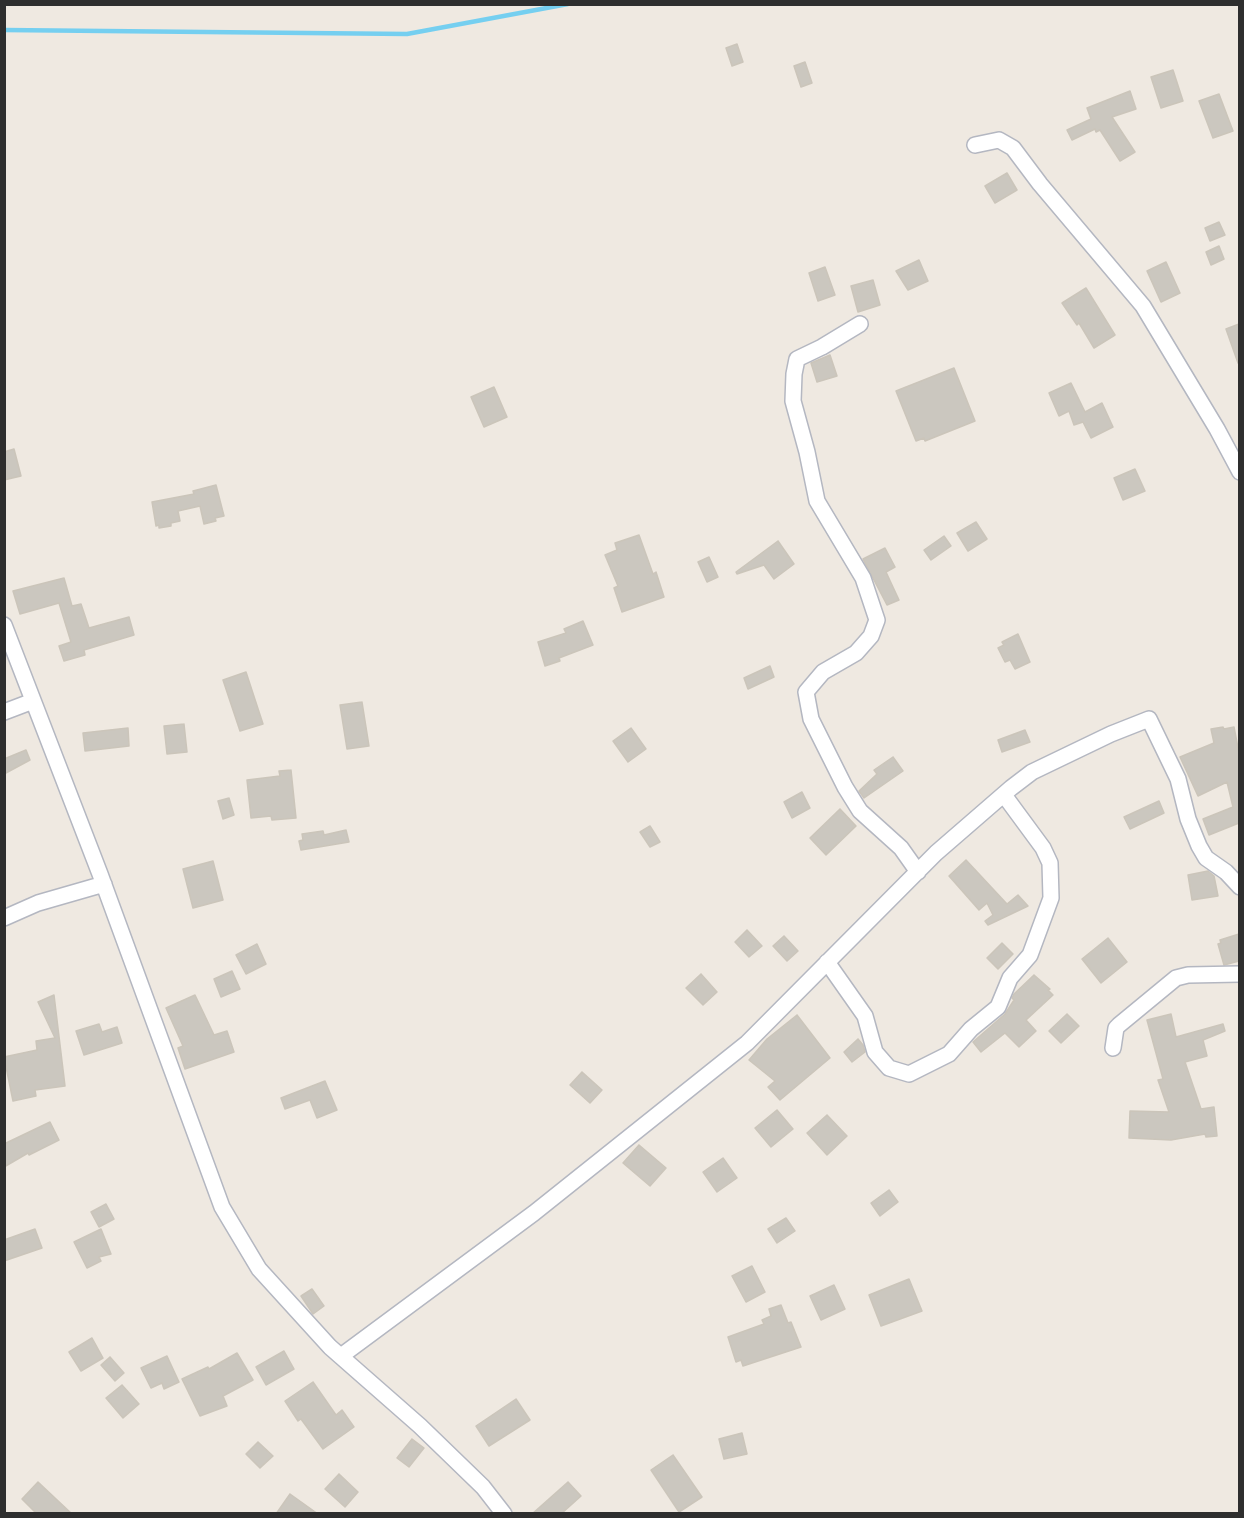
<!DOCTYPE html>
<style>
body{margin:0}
#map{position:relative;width:1244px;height:1518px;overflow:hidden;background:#efe9e1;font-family:Raleway,sans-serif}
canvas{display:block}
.frame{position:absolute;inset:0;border:6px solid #2e2e2e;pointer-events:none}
</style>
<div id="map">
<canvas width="1244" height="1518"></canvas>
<div class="frame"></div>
</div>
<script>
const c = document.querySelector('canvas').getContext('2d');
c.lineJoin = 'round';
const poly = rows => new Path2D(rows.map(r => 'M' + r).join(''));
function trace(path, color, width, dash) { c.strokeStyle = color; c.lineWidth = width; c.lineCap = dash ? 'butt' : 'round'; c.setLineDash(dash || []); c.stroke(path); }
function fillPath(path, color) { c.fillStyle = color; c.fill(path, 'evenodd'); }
trace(poly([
 [4,30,407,34,568,4]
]), '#75cff0', 4.5);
const building = poly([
 [737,44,743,62,732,66,726,48,737,44],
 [805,62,812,83,801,87,794,66,805,62],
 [1173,70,1183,101,1161,108,1151,77,1173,70],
 [1130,91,1136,109,1112,117,1135,152,1120,161,1100,130,1096,132,1095,129,1072,140,1067,130,1091,119,1087,108,1130,91],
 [1219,94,1233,131,1213,138,1199,101,1219,94],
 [1007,173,1017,190,995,203,985,186,1007,173],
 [1219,222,1225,235,1210,241,1205,228,1219,222],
 [1219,246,1224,259,1211,265,1206,252,1219,246],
 [919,260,928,281,908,290,896,271,919,260],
 [1166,262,1180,293,1161,302,1147,271,1166,262],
 [825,267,835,295,818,301,809,273,825,267],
 [873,280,880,305,858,312,851,286,873,280],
 [1086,288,1115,335,1094,348,1079,323,1077,325,1062,303,1086,288],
 [1239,324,1239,363,1238,363,1226,329,1239,324],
 [830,355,837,376,817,382,811,363,830,355],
 [954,368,975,421,925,441,924,438,916,441,896,391,954,368],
 [1071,383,1085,412,1102,403,1113,427,1091,438,1083,422,1074,425,1069,411,1059,416,1049,393,1071,383],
 [494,387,507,417,484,427,471,397,494,387],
 [14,449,21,476,4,480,4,452,14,449],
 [1135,469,1145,491,1123,500,1114,478,1135,469],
 [216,485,224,516,215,518,216,521,204,524,200,506,178,511,180,521,171,523,171,526,159,528,159,525,156,526,152,502,194,494,193,491,216,485],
 [976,522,987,539,968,551,957,533,976,522],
 [639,535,653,574,656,572,664,597,622,612,614,588,618,586,605,555,617,550,615,543,639,535],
 [944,536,951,546,931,560,924,550,944,536],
 [778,541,794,564,774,579,764,565,737,574,736,572,778,541],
 [885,548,895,567,886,572,899,600,887,605,863,559,885,548],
 [709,557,718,577,707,582,698,562,709,557],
 [64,578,72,606,81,604,89,628,129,617,134,635,84,650,85,655,64,661,59,646,71,642,59,603,20,614,13,591,64,578],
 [583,621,593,645,559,658,560,661,545,666,538,642,566,633,564,629,583,621],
 [1018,634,1030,662,1015,669,1010,660,1005,662,998,648,1004,645,1002,642,1018,634],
 [770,666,774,677,748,689,744,678,770,666],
 [246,672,263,724,240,731,223,680,246,672],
 [362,702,369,746,347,749,340,705,362,702],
 [184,724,187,752,167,754,164,726,184,724],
 [1223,727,1224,729,1234,727,1239,753,1239,823,1209,835,1203,819,1233,807,1227,782,1198,796,1180,757,1214,743,1211,729,1223,727],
 [128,728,129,746,85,751,83,733,128,728],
 [631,728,646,749,628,762,613,741,631,728],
 [1025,730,1030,742,1002,752,998,740,1025,730],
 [26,750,30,760,4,774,4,759,26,750],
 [893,757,903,771,864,798,859,791,877,774,874,770,893,757],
 [291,770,296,818,272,820,271,816,251,818,247,780,280,776,279,771,291,770],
 [802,792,810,808,792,818,784,802,802,792],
 [229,798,234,815,223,819,218,801,229,798],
 [1159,801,1164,813,1130,829,1124,817,1159,801],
 [840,809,856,826,826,855,810,838,840,809],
 [650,826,660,842,650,847,640,832,650,826],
 [346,830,349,842,301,850,299,841,303,840,302,834,323,831,324,835,346,830],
 [966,860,1007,904,1018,895,1028,906,988,925,985,921,993,915,987,903,979,910,949,876,966,860],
 [213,861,223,900,193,908,183,869,213,861],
 [1208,871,1214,876,1218,896,1192,900,1188,875,1208,871],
 [747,930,762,946,749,957,735,942,747,930],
 [1239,934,1239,961,1224,965,1218,944,1221,943,1220,940,1239,934],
 [784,936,798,951,787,961,773,946,784,936],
 [1108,938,1127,962,1101,983,1082,959,1108,938],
 [1002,943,1013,954,998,969,987,958,1002,943],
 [257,944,266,964,246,974,236,955,257,944],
 [232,971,240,989,221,997,214,979,232,971],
 [701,974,717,992,703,1005,686,988,701,974],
 [1034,975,1050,989,1048,990,1053,995,1026,1020,1036,1031,1019,1047,1005,1033,981,1052,973,1042,1005,1014,1014,1000,1012,998,1014,994,1034,975],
 [54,995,65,1086,35,1090,36,1096,13,1101,4,1057,37,1050,36,1041,55,1038,38,1002,54,995],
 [195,995,214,1035,227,1031,234,1052,185,1069,178,1048,183,1046,166,1008,195,995],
 [1067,1014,1079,1026,1061,1043,1049,1031,1067,1014],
 [1171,1014,1176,1037,1223,1024,1225,1031,1203,1040,1207,1056,1185,1062,1201,1109,1214,1107,1217,1136,1206,1137,1205,1134,1171,1140,1129,1138,1130,1111,1169,1112,1158,1080,1163,1079,1147,1020,1171,1014],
 [797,1015,830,1058,780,1100,768,1087,775,1081,749,1060,767,1039,797,1015],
 [99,1024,102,1032,117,1027,122,1043,84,1055,76,1031,99,1024],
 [858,1039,863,1045,865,1052,852,1062,844,1052,858,1039],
 [582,1072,602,1090,590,1103,570,1085,582,1072],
 [325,1081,337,1110,317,1118,310,1100,285,1109,281,1098,325,1081],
 [777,1110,793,1129,771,1147,755,1128,777,1110],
 [827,1115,847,1136,827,1155,807,1133,827,1115],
 [50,1122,59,1140,29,1155,28,1153,4,1167,4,1144,50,1122],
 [639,1145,666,1168,650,1186,623,1163,639,1145],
 [723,1158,737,1178,717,1192,703,1172,723,1158],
 [889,1190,898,1202,880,1216,871,1203,889,1190],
 [106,1204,114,1219,99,1227,91,1212,106,1204],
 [786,1218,795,1231,777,1243,768,1229,786,1218],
 [35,1229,42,1248,4,1261,4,1240,35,1229],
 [101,1229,111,1254,99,1257,101,1261,87,1268,74,1242,101,1229],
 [752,1266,765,1292,746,1302,732,1276,752,1266],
 [909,1279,922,1311,881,1326,869,1295,909,1279],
 [834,1285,845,1309,821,1320,810,1296,834,1285],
 [312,1289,324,1306,313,1314,301,1296,312,1289],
 [781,1305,788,1323,791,1322,801,1347,743,1366,741,1360,736,1362,728,1337,764,1324,762,1320,771,1316,769,1309,781,1305],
 [92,1338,103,1358,81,1371,69,1352,92,1338],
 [284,1351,294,1369,266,1385,256,1367,284,1351],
 [237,1353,253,1380,223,1396,227,1406,200,1416,182,1379,208,1367,209,1369,237,1353],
 [167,1356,179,1382,164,1389,162,1383,151,1388,141,1368,167,1356],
 [110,1357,124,1373,115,1381,101,1365,110,1357],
 [313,1382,336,1415,342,1410,354,1427,323,1449,301,1419,298,1421,285,1401,313,1382],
 [122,1385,139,1404,123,1418,106,1398,122,1385],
 [516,1399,530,1420,489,1446,476,1426,516,1399],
 [742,1433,747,1454,724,1459,719,1439,742,1433],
 [412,1439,424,1448,409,1467,397,1458,412,1439],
 [258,1442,273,1456,260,1468,246,1454,258,1442],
 [673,1455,702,1497,679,1512,651,1470,673,1455],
 [339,1474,358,1492,345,1507,325,1489,339,1474],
 [38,1482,72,1514,37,1514,22,1499,38,1482],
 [568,1482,581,1496,561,1514,532,1514,568,1482],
 [290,1494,318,1514,276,1514,290,1494]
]);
fillPath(building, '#cbc7bf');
trace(building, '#cbc5ba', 1.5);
const minor = poly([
 [975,145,999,140,1013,148,1040,184,1143,306,1217,429,1240,472],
 [860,324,822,347,797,359,794,374,793,401,807,452,817,501,863,578,877,620,871,636,856,653,823,672,806,692,811,719,845,787,860,811,901,848,918,872],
 [4,625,100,874,222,1207,259,1269,330,1347,420,1426,483,1487,504,1514],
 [4,712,33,701],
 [4,918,38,903,104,884],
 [827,962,865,1016,875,1052,889,1068,909,1074,949,1054,971,1029,998,1007,1010,978,1030,955,1051,898,1050,863,1043,848,1004,795],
 [1113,1048,1116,1028,1119,1025,1176,978,1188,975,1240,974],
 [341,1356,534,1213,747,1043,936,853,1011,788,1032,772,1111,734,1149,719,1178,779,1188,819,1199,846,1206,858,1226,872,1240,887]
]);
trace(minor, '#b4b7c1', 18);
trace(minor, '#fff', 15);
</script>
